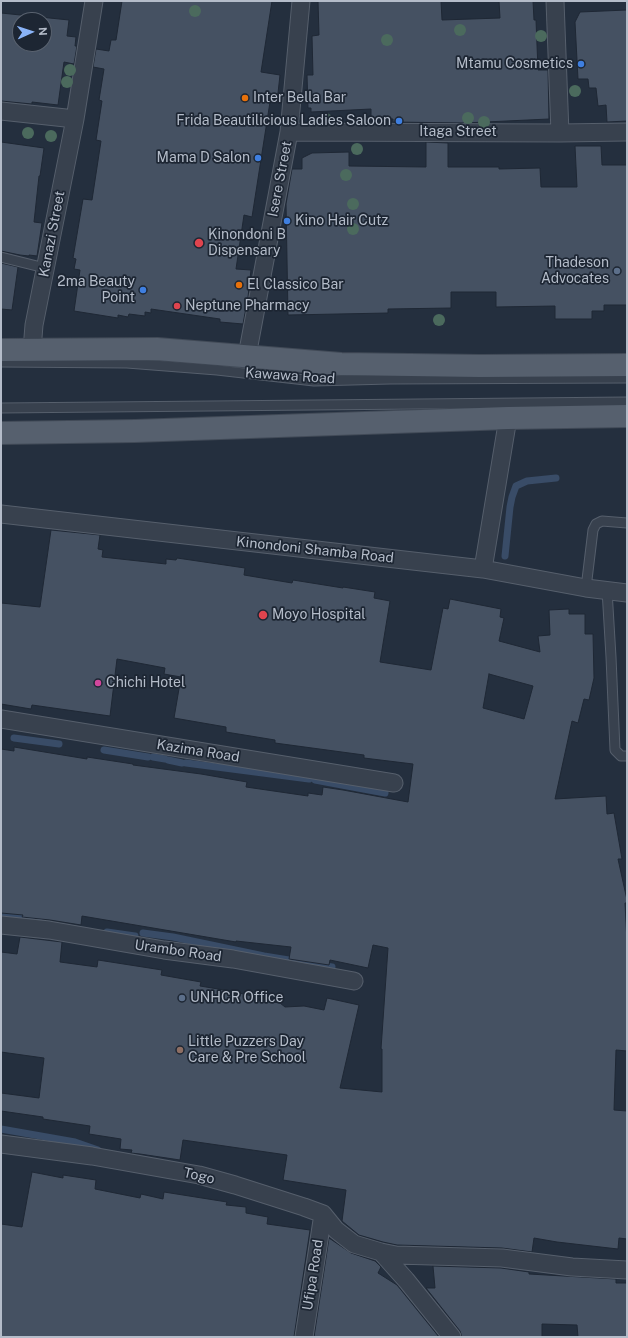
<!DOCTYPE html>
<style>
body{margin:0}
#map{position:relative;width:628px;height:1338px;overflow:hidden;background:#242f3e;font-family:"Public Sans",sans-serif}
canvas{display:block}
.frame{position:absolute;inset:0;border:2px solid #b4bcc9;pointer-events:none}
.north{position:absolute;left:12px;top:12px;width:40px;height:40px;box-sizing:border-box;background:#1d2633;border:1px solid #59626f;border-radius:50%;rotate:87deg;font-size:11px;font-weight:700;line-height:16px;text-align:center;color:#b4bcc9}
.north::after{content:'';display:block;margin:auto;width:14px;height:18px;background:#8ab4f8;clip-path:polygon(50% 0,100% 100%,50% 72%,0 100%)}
</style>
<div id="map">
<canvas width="628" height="1338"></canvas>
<div class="frame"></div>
<div class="north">N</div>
</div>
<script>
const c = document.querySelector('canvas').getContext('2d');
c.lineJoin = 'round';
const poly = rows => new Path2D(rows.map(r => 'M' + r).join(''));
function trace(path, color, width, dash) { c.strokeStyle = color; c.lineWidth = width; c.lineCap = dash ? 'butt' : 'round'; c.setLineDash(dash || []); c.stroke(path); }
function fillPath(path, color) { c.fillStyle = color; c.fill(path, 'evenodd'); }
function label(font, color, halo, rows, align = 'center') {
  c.font = font + ' "Public Sans",sans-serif'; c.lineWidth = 3.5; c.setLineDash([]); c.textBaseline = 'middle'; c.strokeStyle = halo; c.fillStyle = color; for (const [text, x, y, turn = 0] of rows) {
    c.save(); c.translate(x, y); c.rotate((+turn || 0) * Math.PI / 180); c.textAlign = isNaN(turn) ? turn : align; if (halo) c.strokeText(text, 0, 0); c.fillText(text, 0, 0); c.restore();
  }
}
trace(poly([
 [505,556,510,507,512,497,516,486,527,481,556,478],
 [14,738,59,744],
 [104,750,148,757],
 [153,757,165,759],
 [168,760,182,763],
 [186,763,309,779],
 [315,780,385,793],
 [1,915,25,915,40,922],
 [107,932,135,936],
 [143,933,173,937,264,956,332,967],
 [1,1129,75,1142,98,1150]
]), '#394c67', 7);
const building = poly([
 [122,1,272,1,261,72,280,75,277,102,270,102,252,217,244,215,236,269,251,270,248,297,243,324,220,322,220,319,151,309,151,313,145,312,145,316,129,314,128,317,118,315,118,318,74,311,80,270,74,269,76,259,73,258,83,199,92,200,101,141,96,140,102,101,99,100,104,69,93,67,96,49,109,51,111,40,116,40,122,1],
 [318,1,441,1,442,20,500,18,499,1,533,1,534,20,536,20,538,70,548,70,549,119,464,123,393,122,393,119,371,119,371,109,311,112,311,108,308,108,307,75,313,75,312,36,319,35,318,1],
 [627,10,627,121,607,122,606,105,598,106,596,88,589,88,588,79,578,79,575,22,580,12,627,10],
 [1,13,69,20,67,36,76,37,75,46,77,46,74,64,64,62,58,105,32,102,32,104,1,101,1,13],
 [20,20,44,20,44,44,20,44,20,20],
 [1,142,44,148,40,176,39,176,34,222,42,223,37,256,29,255,29,256,20,255,1,251,1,142],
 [426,142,448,143,448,167,499,167,499,169,540,168,541,187,577,187,575,146,601,146,602,165,627,165,627,305,604,305,604,311,592,311,592,319,555,319,555,306,496,307,496,292,451,292,451,308,388,309,388,313,288,315,286,204,292,169,302,169,302,158,312,153,349,152,349,166,426,167,426,142],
 [1,263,18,267,12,310,1,309,1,263],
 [51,530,100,535,98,549,103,550,102,557,166,564,166,559,176,560,177,558,245,568,244,575,292,583,293,580,343,588,343,587,375,592,374,598,390,601,380,662,431,670,443,608,448,609,450,599,501,609,500,617,504,618,499,641,540,652,538,636,550,635,549,610,569,609,569,614,585,614,585,634,593,634,594,678,589,700,584,699,578,723,572,721,555,799,606,796,607,814,614,813,622,859,618,859,627,900,627,903,625,903,627,942,627,1051,616,1050,614,1110,627,1111,627,1239,619,1238,618,1249,557,1242,534,1238,532,1252,502,1248,397,1245,383,1242,359,1235,342,1221,346,1190,283,1180,287,1155,183,1140,180,1160,140,1154,131,1153,132,1150,120,1149,121,1139,89,1134,90,1126,43,1119,43,1117,1,1111,1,1093,39,1098,44,1058,1,1052,1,952,17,954,20,937,62,942,60,962,97,967,98,960,162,970,161,975,201,982,200,986,230,991,257,997,257,1000,280,1003,285,1007,304,1006,324,1010,327,998,359,1005,340,1088,382,1092,382,1049,381,1049,388,948,373,945,368,968,330,960,329,965,289,959,291,947,236,941,236,942,82,916,81,925,50,920,22,917,23,915,1,913,1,749,14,751,14,747,87,759,87,757,133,764,133,765,201,774,247,782,246,787,308,796,308,793,322,795,323,787,343,790,408,802,413,764,364,758,364,755,275,743,275,740,226,732,226,727,174,718,181,677,164,674,165,668,117,659,110,716,32,705,31,709,1,704,1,603,40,607,51,530],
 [489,674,533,686,524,719,483,708,489,674],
 [32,1172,63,1178,63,1175,96,1180,95,1189,140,1198,141,1194,163,1199,164,1192,227,1202,226,1205,246,1207,246,1213,268,1217,267,1224,310,1230,294,1337,1,1337,1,1224,22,1227,32,1172],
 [329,1238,351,1253,375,1261,381,1267,378,1273,397,1285,439,1337,314,1337,329,1238],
 [433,1266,501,1268,529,1272,529,1274,616,1279,616,1283,627,1283,627,1337,578,1337,577,1325,542,1324,542,1337,462,1337,460,1331,426,1288,435,1288,433,1266]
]);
fillPath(building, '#455162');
trace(building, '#1f2835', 1);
const lane = poly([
 [1,257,45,268],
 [1,362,127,363,217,370,314,381,390,379,627,378],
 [1,408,627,402],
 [586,588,593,530,596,524,602,521,627,523],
 [607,590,611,657,615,750,621,756,627,756]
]);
const street = poly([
 [555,1,560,133],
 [1,111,75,119],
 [289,132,560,133,627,132],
 [32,350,34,325,75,119,94,1],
 [247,356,289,132,301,1],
 [1,514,483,569,586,588,627,593],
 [483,569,508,418],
 [1,719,394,783],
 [1,925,49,930,164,950,233,959,354,981],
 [1,1144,92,1156,199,1175,235,1185,304,1207,323,1214,336,1230,354,1244,381,1252,396,1255,502,1258,572,1267,627,1270],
 [381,1252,406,1280,452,1337],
 [304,1337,323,1214]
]);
const primary = poly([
 [1,350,157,349,341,364,480,366,627,365],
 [1,433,135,431,508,418,627,416]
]);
trace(lane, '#565f6c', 11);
trace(street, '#565f6c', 19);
trace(primary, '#414a57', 24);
trace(lane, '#38414e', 9);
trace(street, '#38414e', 17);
trace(primary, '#56606e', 22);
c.fillStyle = '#4b6a5d';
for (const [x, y] of [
 [195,11],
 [460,30],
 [541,36],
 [387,40],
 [70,70],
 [67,82],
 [575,91],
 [468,118],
 [326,119],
 [484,122],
 [28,133],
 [51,136],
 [357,149],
 [346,175],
 [353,204],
 [353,229],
 [439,320]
]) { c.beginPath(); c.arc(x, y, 6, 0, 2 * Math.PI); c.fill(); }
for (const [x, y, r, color] of [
 [581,64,4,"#3f7fe0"],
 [245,98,4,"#e8710a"],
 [399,121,4,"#3f7fe0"],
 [258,158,4,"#3f7fe0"],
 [287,221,4,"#3f7fe0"],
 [199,243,5,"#e0444e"],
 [617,271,4,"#5c6f8a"],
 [239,285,4,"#e8710a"],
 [143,290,4,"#3f7fe0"],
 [177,306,4,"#e0444e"],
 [263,615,5,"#e0444e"],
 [98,683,4,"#d1479c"],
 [182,998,4,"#5c6f8a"],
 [180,1050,4,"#8d6e63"]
]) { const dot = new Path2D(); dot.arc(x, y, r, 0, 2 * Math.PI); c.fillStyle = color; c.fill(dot); trace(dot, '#1d2633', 1.5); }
label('14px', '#b4bcc9', '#1d2633', [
 ["Mtamu Cosmetics",573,64,"right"],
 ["Inter Bella Bar",253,98],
 ["Frida Beautilicious Ladies Saloon",391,121,"right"],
 ["Mama D Salon",250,158,"right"],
 ["Kino Hair Cutz",295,221],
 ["Kinondoni B",208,235],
 ["Dispensary",208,251],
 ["Thadeson",609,263,"right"],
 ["Advocates",609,279,"right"],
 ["2ma Beauty",135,282,"right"],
 ["Point",135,298,"right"],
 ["El Classico Bar",247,285],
 ["Neptune Pharmacy",185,306],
 ["Moyo Hospital",272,615],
 ["Chichi Hotel",106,683],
 ["UNHCR Office",190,998],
 ["Little Puzzers Day",188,1042],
 ["Care & Pre School",188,1058]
], 'left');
label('14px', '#b4bcc9', '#1d2633', [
 ["Itaga Street",458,132],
 ["Isere Street",280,179,-79],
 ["Kanazi Street",52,234,-79],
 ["Kawawa Road",290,376,4],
 ["Kinondoni Shamba Road",315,550,6],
 ["Kazima Road",198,751,9],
 ["Urambo Road",178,951,8],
 ["Togo",199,1176,13],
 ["Ufipa Road",313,1275,-81]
]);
</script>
